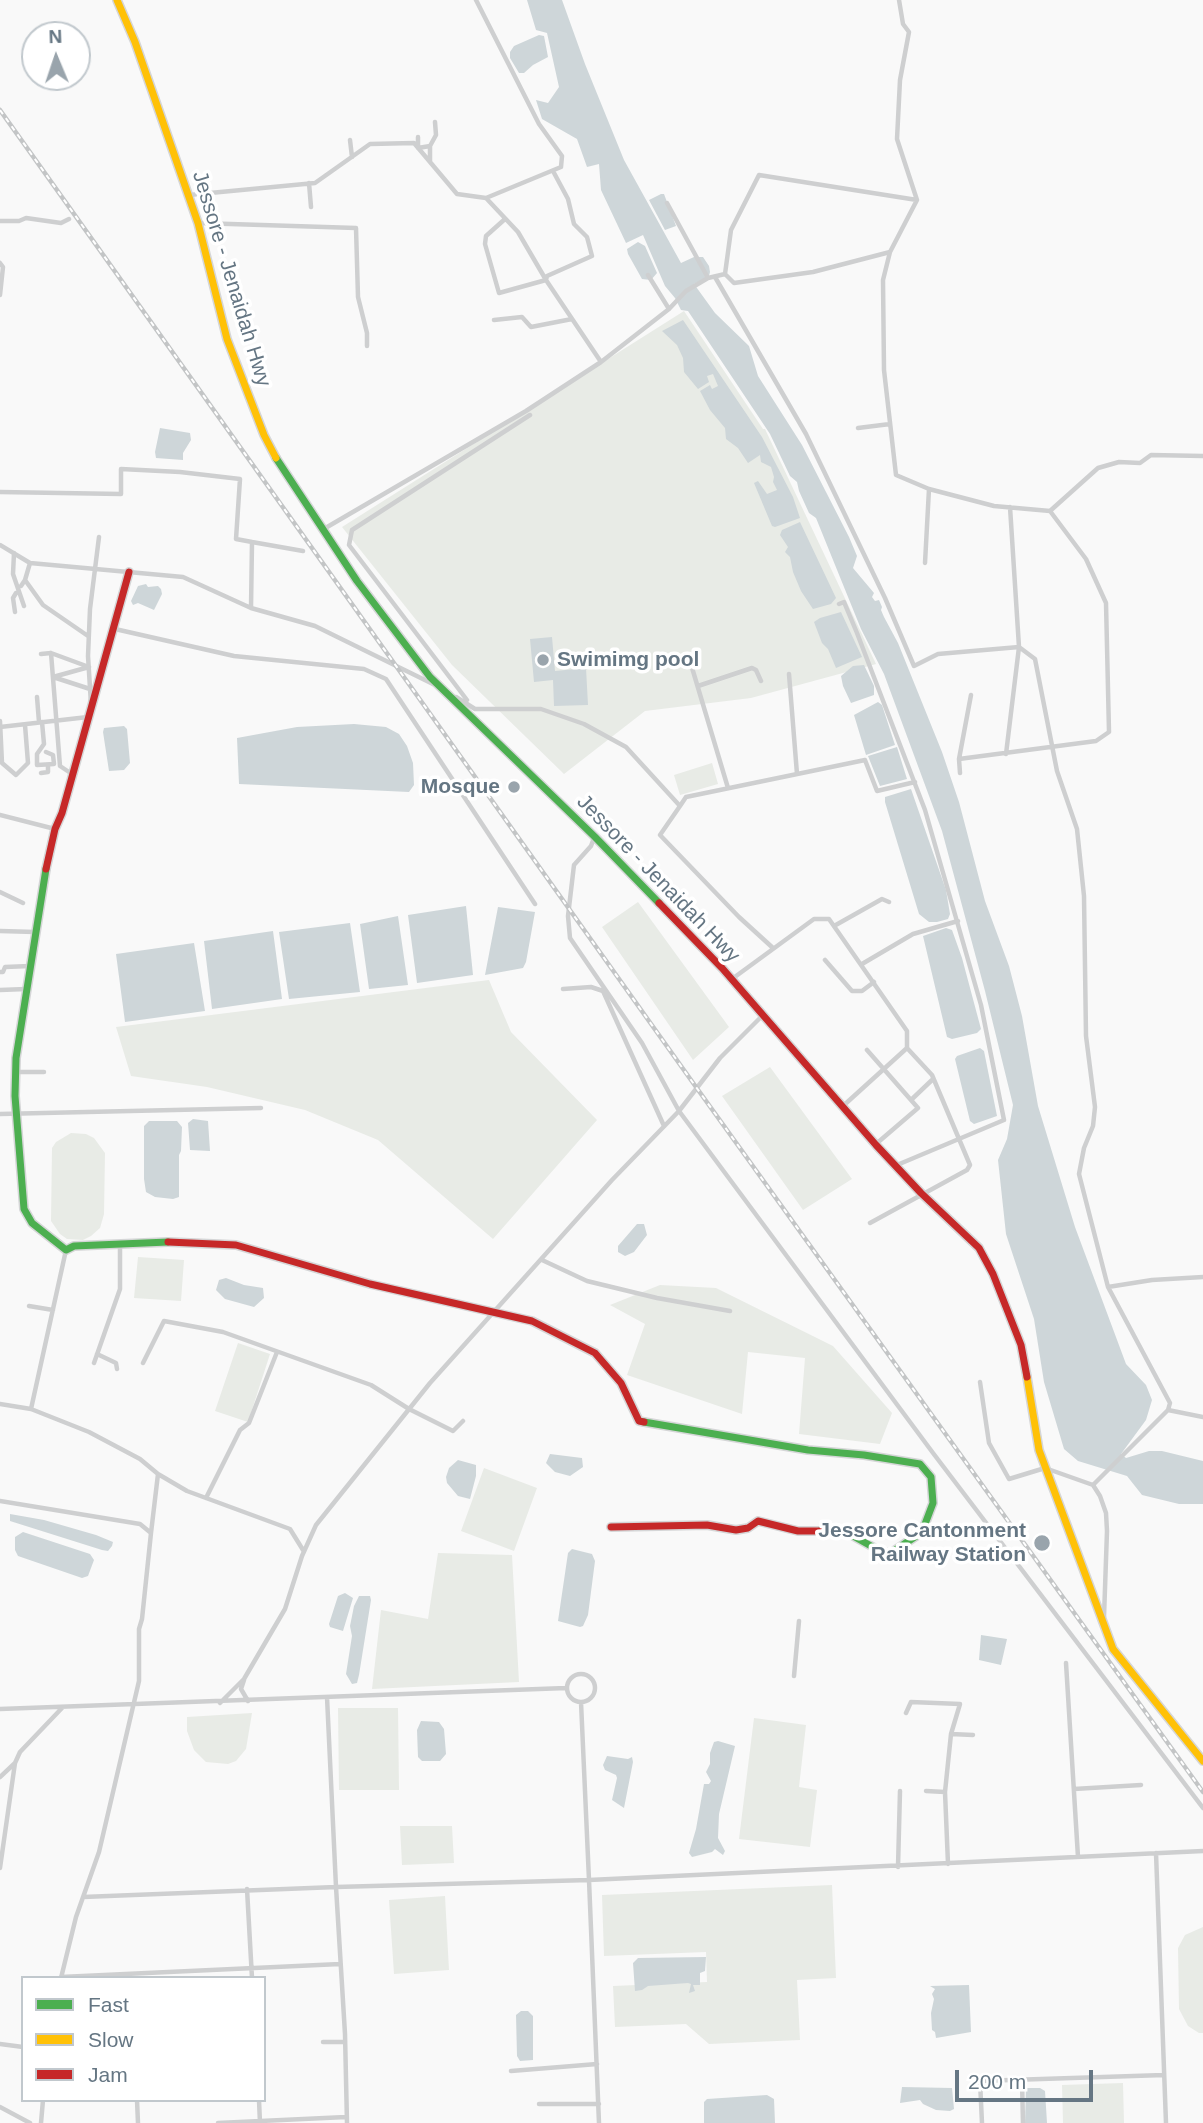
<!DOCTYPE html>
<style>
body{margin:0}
#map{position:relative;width:1203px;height:2123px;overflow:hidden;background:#f9f9f9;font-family:Arial,sans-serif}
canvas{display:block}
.legend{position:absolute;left:21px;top:1976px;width:245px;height:126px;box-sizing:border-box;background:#fff;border:2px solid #c1c8cd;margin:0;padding:9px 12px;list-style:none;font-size:21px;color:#657683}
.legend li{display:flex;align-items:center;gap:14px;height:35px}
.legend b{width:35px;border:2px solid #c1c8cd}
.north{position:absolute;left:21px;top:21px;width:70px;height:70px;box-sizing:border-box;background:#fff;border:2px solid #c1c8cd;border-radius:50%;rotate:358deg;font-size:19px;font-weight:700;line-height:28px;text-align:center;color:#657683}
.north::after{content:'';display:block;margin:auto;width:24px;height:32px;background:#99a4ac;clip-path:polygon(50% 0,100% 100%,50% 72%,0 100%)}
.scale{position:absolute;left:955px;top:2070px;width:138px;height:32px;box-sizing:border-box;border:4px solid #657683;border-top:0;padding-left:9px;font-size:21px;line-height:24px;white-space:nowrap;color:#657683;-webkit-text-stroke:5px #fff;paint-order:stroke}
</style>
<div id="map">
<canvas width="1203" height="2123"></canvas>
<ul class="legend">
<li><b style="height:9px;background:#4caf50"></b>Fast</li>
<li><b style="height:9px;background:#ffc107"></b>Slow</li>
<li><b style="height:9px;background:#c62828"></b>Jam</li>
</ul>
<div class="north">N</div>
<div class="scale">200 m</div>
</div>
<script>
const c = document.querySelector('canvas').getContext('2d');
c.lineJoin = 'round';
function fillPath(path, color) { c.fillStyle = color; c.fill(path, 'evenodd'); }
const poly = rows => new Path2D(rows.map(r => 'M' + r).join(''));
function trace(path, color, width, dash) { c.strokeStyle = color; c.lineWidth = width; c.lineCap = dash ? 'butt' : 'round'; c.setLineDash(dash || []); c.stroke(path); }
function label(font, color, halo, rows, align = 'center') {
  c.font = font + ' Arial,sans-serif'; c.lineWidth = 7; c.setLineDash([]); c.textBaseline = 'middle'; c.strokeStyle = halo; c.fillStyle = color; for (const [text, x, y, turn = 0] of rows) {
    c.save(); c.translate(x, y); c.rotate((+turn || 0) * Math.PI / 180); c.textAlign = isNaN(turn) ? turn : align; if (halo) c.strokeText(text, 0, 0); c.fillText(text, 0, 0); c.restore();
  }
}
fillPath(poly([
 [684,311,763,429,765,429,876,664,751,698,645,711,564,774,452,665,342,527],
 [712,763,718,784,680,795,674,775],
 [638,902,729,1027,693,1060,602,927],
 [489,980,511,1032,597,1120,493,1239,378,1140,305,1110,207,1087,131,1076,116,1027],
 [770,1067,852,1179,803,1210,722,1096],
 [71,1133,86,1134,94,1138,105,1153,104,1214,100,1228,91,1236,83,1240,67,1239,60,1234,51,1221,52,1148,56,1142],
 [138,1257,184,1260,181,1301,134,1298],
 [660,1285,716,1288,833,1346,892,1413,880,1444,799,1434,805,1358,748,1352,742,1414,627,1375,645,1324,610,1305],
 [238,1343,270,1354,248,1422,215,1411],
 [484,1468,537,1488,514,1551,461,1531],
 [438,1553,512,1555,519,1682,372,1689,381,1610,428,1619],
 [338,1708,398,1708,399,1790,339,1790],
 [252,1713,246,1749,236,1761,228,1764,206,1762,194,1750,187,1731,187,1717],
 [754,1718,806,1725,799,1787,817,1790,810,1847,739,1839],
 [400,1826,452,1826,454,1863,402,1865],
 [832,1885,836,1978,797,1980,800,2040,709,2044,686,2024,615,2027,613,1986,707,1982,706,1952,604,1956,602,1895],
 [445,1896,449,1970,394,1974,389,1900],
 [1203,1927,1203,2033,1199,2033,1188,2026,1179,2009,1178,1948,1185,1935],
 [1123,2083,1124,2123,1063,2123,1062,2085]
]), '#e8ebe6');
fillPath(poly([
 [527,0,562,0,585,64,624,160,681,263,694,257,703,257,709,266,710,272,709,276,694,284,715,313,749,346,758,376,802,445,849,537,857,556,853,568,874,593,872,597,875,601,879,600,882,607,881,610,884,617,898,643,942,752,959,802,985,901,1009,966,1022,1016,1038,1106,1075,1227,1126,1364,1146,1385,1152,1400,1146,1420,1121,1454,1126,1458,1149,1451,1162,1451,1203,1461,1203,1504,1179,1504,1142,1495,1127,1476,1078,1461,1064,1449,1044,1382,1034,1319,1006,1234,998,1160,1007,1139,1013,1105,985,991,942,831,884,674,861,629,816,518,809,513,799,491,797,482,790,476,770,434,688,311,681,310,675,298,665,286,643,235,626,243,601,190,599,164,587,167,577,139,542,119,536,100,548,103,559,87,547,33,536,30],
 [539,35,544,36,548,57,533,65,524,73,519,73,510,58,510,52,514,46],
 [661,194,664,194,676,226,665,230,649,200],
 [638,242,645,246,657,273,651,280,642,279,628,254,627,249],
 [683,320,762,437,793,497,800,518,775,527,772,526,754,483,758,481,767,494,777,490,773,482,774,477,771,467,761,462,760,455,748,463,738,448,726,439,725,428,710,410,700,391,710,385,712,389,718,386,713,374,707,376,709,382,698,389,684,372,683,358,677,345,662,331],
 [160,428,190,433,191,440,183,453,183,460,156,458,155,452],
 [800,522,836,598,831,604,813,609,801,591,793,572,790,557,785,552,788,547,780,535,782,530],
 [146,584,148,587,158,586,161,589,162,594,154,610,138,603,133,605,131,601,138,586],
 [841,612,862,657,836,668,828,649,822,643,814,622,820,618],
 [552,637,555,671,586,668,588,705,554,706,553,680,534,682,530,639],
 [864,665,874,686,874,695,851,703,843,686,841,676,853,666],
 [878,702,882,705,895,745,866,755,854,715],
 [354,724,386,727,399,734,407,746,413,763,414,785,409,792,239,784,237,738,297,727],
 [124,726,127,729,130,763,124,770,109,771,103,732,104,728],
 [897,747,907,779,880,786,868,756],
 [911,789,946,890,950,914,948,919,937,922,929,922,919,914,885,802,885,797],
 [466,906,473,975,417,983,408,915],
 [498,907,535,912,526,962,523,968,485,975],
 [398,916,408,985,369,989,360,924],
 [350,923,360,992,289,999,279,932],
 [946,928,952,930,962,958,981,1029,977,1033,952,1039,947,1037,923,936],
 [273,931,282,999,212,1009,204,941],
 [194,943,205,1011,125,1022,116,954],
 [980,1048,984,1051,997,1116,974,1124,970,1121,955,1059,957,1056],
 [193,1119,208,1121,210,1151,190,1150,188,1123],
 [149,1121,177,1121,182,1127,181,1151,179,1155,179,1197,173,1199,155,1197,146,1192,144,1179,144,1126],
 [637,1224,644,1224,647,1235,634,1252,625,1256,618,1252,618,1246],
 [226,1278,244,1285,263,1288,264,1298,254,1307,225,1299,216,1290,219,1280],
 [550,1454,582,1458,583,1467,570,1476,555,1472,546,1463],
 [458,1460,476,1465,476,1476,470,1499,458,1496,447,1483,446,1477,449,1468],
 [10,1514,44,1520,96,1535,113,1542,112,1546,108,1551,102,1550,10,1521],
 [23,1532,90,1554,94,1560,88,1576,82,1578,18,1556,15,1550,15,1537],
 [572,1549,592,1554,595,1561,588,1615,583,1626,580,1627,558,1621,568,1553],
 [345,1593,353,1598,343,1631,330,1627,329,1624,338,1596],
 [359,1596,370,1596,371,1600,359,1675,357,1683,352,1684,346,1674,352,1636,350,1626,354,1606],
 [981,1635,1007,1639,1001,1665,979,1660],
 [421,1721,439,1722,444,1729,446,1754,440,1761,422,1761,418,1757,417,1730],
 [718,1741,735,1746,719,1814,718,1838,725,1851,723,1855,715,1849,712,1852,692,1857,689,1853,696,1829,704,1784,709,1784,711,1781,706,1772,710,1764,710,1753,714,1742],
 [607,1756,628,1759,632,1757,633,1762,624,1808,612,1800,617,1778,616,1775,605,1770,603,1765],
 [706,1957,705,1971,700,1973,700,1985,693,1985,695,1991,689,1993,691,1984,688,1983,648,1986,642,1990,635,1991,633,1963,638,1958],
 [969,1985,971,2032,936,2038,935,2032,932,2030,931,2013,934,1999,932,1994,935,1989,930,1986],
 [521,2011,528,2011,533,2016,533,2060,520,2061,517,2056,516,2015],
 [902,2087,952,2088,954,2109,950,2111,936,2110,923,2104,920,2100,900,2103],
 [1026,2088,1040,2088,1045,2091,1047,2123,1025,2123],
 [767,2095,774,2099,775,2123,704,2123,704,2102,707,2099]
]), '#ced6d9');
const fast = poly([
 [276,458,357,581,430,677,595,837,659,903],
 [46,869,16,1058,15,1096,24,1209,32,1223,66,1250,74,1246,168,1242],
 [644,1422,808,1450,864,1455,920,1464,931,1477,933,1503,922,1532,891,1553,880,1551,846,1532,820,1531]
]);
const slow = poly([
 [117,0,135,42,198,223,227,339,264,435,276,458],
 [1027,1377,1039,1450,1113,1649,1203,1761]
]);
const jam = poly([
 [46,869,55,829,62,813,129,572],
 [659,903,722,968,876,1145,921,1193,979,1248,993,1274,1021,1345,1027,1377],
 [168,1242,236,1245,370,1284,532,1321,595,1353,621,1383,639,1421,644,1422],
 [611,1527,707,1525,736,1530,748,1528,758,1521,798,1531,820,1531]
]);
trace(fast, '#d5d6d7', 10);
trace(slow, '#d5d6d7', 10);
trace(jam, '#d5d6d7', 10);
trace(poly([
 [476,0,539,124,562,156,561,167,486,198,518,232,546,280,601,362],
 [418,137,418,148,430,146,430,161],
 [350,140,352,157],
 [430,146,436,135,435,122],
 [309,183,311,207],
 [189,195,315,183,370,144,414,143,457,194,486,198],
 [667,203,708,278],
 [505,219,486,236,485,244,499,293,546,280,547,276,592,256,587,237,574,224,568,199,553,171],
 [0,221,19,221,26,218,61,223,69,219],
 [199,223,356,228,358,297,367,333,367,346],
 [890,252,917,200,897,139,900,80,909,32,903,24,899,0],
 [0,263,3,267,0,295],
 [725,274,731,230,759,175,917,200],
 [648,275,669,309],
 [715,277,806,434,885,598,914,666,938,654,1019,647,1006,754],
 [494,320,522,317,531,327,572,319],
 [858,428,890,424],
 [0,492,121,494,121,469,180,472,240,479,236,539,252,542],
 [1010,507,1019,647,1035,659,1057,771,1077,829,1084,896,1086,1036,1095,1107,1093,1126,1084,1148,1079,1174,1108,1287,1170,1403,1168,1410,1093,1485],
 [1050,511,1098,468,1119,462,1140,463,1151,455,1203,456],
 [322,530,526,411,601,362,669,309,686,291,708,278,725,274,734,283,813,272,890,252,883,280,884,370,896,475,929,489,994,506,1050,511,1086,559,1106,603,1109,732,1096,741,959,759],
 [0,545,30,563,183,577,251,608,315,626,433,684],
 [14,553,13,574,24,606],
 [30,563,25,580,43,605,88,636],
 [925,563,929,489],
 [21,586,25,580],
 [839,604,844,602,857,633,925,810,981,1005,1004,1120,897,1165],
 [251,608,252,542,303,551],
 [15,612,13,598,16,593],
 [115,629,234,656,364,669,386,679,535,904],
 [51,653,89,667,53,677,90,689],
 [41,654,51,653,60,766,72,774],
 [690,661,728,788],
 [789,674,797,774],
 [698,686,752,668,756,670,761,681],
 [37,697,39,722],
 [456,697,475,709,541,709,584,724,626,747,680,806,660,835,739,917,773,948],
 [467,700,349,545,352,530,530,415],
 [91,704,88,656,90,609,99,537],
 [0,721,2,763,16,775,28,763,25,725],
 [42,722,44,744,37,754,37,765,54,764,53,755,46,752],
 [0,727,88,717],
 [41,773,48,772,48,766],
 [960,773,959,759,971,695],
 [680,806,686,797,865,760,877,791,915,782],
 [0,815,55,829],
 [594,838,591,846,574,865,568,916,570,938,642,1043,679,1111,933,1453,1203,1808],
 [0,892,23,903],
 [834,926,882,899,889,902],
 [0,931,35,932],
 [825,960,852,991,862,991,874,982],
 [862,964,913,934,958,921],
 [0,972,3,972,5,967,30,966],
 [732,979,814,919,829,919,907,1031,907,1048,932,1075,970,1165,967,1170,870,1223],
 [563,989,591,987,603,991,664,1126],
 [0,990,26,989],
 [867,1050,918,1108,876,1144],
 [16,1072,44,1072],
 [911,1100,932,1080],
 [843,1106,907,1048],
 [0,1114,261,1108],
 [542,1260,587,1281,657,1298,730,1311],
 [1108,1287,1152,1280,1203,1277],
 [29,1306,53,1310],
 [97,1354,116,1363,117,1369],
 [94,1363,120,1289,120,1244],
 [143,1363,164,1321,223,1332,371,1385,409,1409,453,1431,463,1421],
 [980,1382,989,1443,1009,1479,1045,1468,1093,1485,1100,1496,1106,1513,1107,1531,1104,1617],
 [0,1404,31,1409,89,1432,140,1459,158,1474,187,1491,290,1529,303,1550],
 [31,1409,66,1250],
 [1168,1410,1203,1417],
 [206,1498,240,1430,249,1423,277,1352],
 [0,1501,140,1524,151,1533,158,1474],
 [1066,1663,1078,1857],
 '567 1688a14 14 0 1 1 28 0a14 14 0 1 1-28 0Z',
 [794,1676,799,1621],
 [244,1680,241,1689,248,1701],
 [220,1703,244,1679,285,1609,302,1556,316,1525,430,1383,612,1180,679,1111,720,1058,762,1016],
 [0,1709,566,1688],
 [906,1713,911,1702,960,1704,951,1734,945,1792,926,1791],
 [951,1734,973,1735],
 [0,1777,15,1763,20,1752,62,1708],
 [1074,1789,1141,1785],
 [945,1792,948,1864],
 [1156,1853,1166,2123],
 [898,1867,900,1791],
 [0,1868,15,1763],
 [247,1889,252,1978],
 [83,1897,336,1887,327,1697],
 [61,1977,340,1964],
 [61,1978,76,1917,99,1852,139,1681,139,1629,142,1619,151,1533],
 [323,2042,345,2042],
 [0,2044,23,2047],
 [511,2071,597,2064],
 [1022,2080,1023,2123],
 [137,2100,138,2123],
 [259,2100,260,2123],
 [539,2104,599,2104],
 [0,2107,30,2123],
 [41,2123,43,2100],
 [218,2123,346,2117],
 [347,2123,345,2034,336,1887,589,1880,581,1702],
 [599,2123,589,1880,1203,1851],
 [982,2123,980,2081,1164,2075]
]), '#cecfd0', 4.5);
trace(fast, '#4caf50', 7);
trace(slow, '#ffc107', 7);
trace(jam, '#c62828', 7);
const rail = poly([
 [0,110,696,1087,1203,1792]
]);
trace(rail, '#c3c5c6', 4.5);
trace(rail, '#fff', 2, [5]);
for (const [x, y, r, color] of [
 [543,660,7,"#99a4ac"],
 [514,787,7,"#99a4ac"],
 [1042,1543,9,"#99a4ac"]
]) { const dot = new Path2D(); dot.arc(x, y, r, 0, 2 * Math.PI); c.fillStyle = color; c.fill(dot); trace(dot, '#fff', 2.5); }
label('21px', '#657683', '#fff', [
 ["Jessore - Jenaidah Hwy",231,279,73],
 ["Jessore - Jenaidah Hwy",658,879,46]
]);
label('bold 21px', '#657683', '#fff', [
 ["Swimimg pool",557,660,"left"],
 ["Mosque",500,787],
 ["Jessore Cantonment",1026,1531],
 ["Railway Station",1026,1555]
], 'right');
</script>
